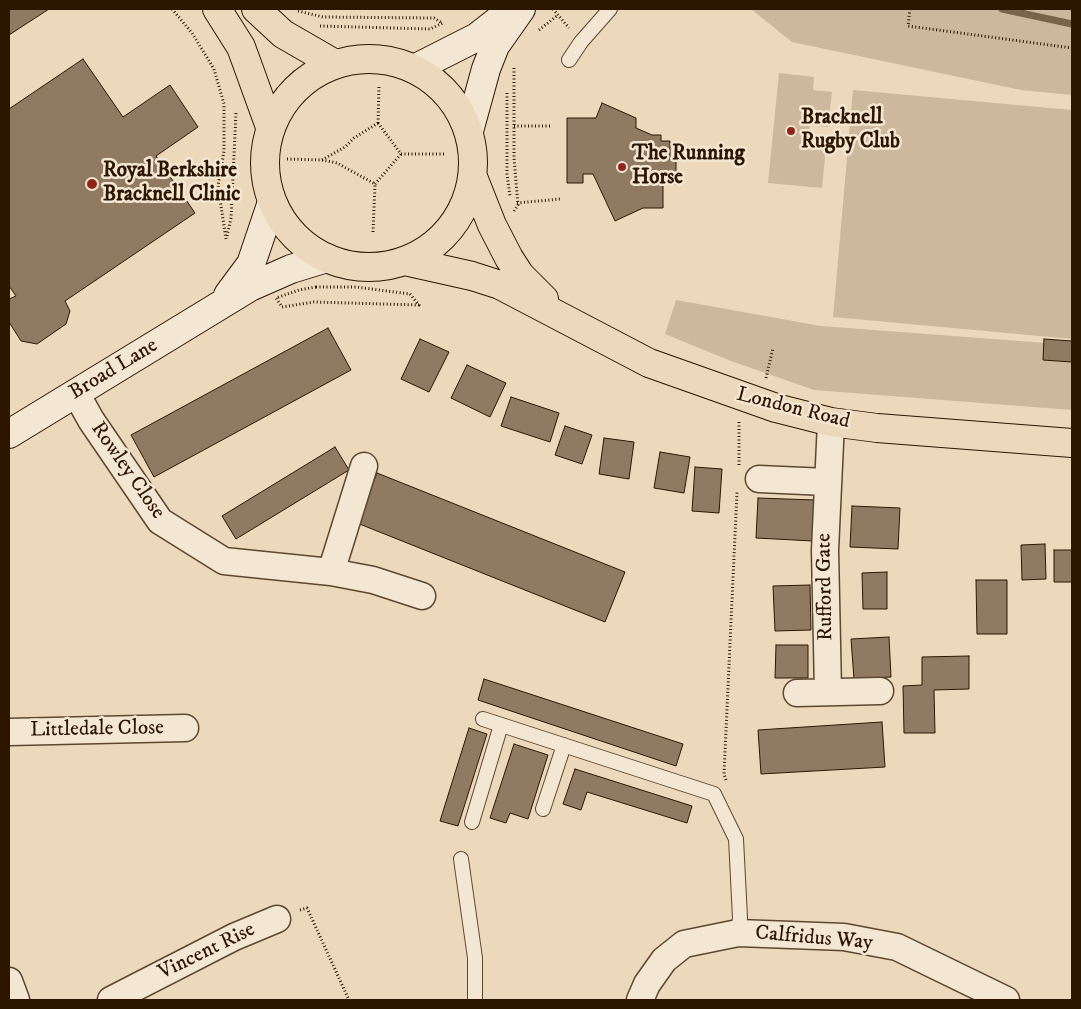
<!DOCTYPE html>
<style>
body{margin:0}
#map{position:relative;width:1081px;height:1009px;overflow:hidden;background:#ecd9bc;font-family:"IM FELL DW Pica",serif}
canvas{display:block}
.frame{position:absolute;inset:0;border:10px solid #2d1600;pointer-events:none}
</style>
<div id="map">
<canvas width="1081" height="1009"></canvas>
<div class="frame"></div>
</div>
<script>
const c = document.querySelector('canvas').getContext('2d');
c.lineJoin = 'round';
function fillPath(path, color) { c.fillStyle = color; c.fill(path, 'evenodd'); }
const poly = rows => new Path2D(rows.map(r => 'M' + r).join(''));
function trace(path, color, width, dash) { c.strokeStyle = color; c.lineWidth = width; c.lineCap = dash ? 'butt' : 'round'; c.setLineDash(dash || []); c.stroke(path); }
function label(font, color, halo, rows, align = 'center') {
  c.font = font + ' "IM FELL DW Pica",serif'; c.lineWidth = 5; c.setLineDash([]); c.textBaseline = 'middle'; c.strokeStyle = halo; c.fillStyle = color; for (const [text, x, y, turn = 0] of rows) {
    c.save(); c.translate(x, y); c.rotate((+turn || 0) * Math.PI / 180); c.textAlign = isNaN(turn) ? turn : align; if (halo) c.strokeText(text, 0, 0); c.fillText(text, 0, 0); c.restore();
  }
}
fillPath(poly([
 [751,9,1072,9,1072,95,1021,90,792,42],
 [779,73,814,77,813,90,832,92,828,127,810,125,808,135,827,137,822,188,768,183],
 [853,90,1072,110,1072,339,833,317],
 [676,300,821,326,1072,345,1072,410,814,390,731,361,665,334]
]), '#ccb89c');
trace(poly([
 [1002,9,1072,24]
]), '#79634a', 7);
const building = poly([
 [9,9,49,9,9,35,9,9],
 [83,59,123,117,170,85,198,127,156,156,195,213,65,301,70,311,66,324,37,344,21,341,9,322,9,299,16,296,9,286,9,109,83,59],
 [602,103,636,118,636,128,652,135,661,135,661,141,670,141,670,160,676,159,676,184,663,184,663,208,643,208,615,221,593,174,583,174,583,183,567,183,567,118,596,118,602,103],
 [328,328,351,370,154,477,131,435,328,328],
 [420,339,449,352,429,392,401,379,420,339],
 [1044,339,1072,341,1072,362,1043,360,1044,339],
 [467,365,506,383,490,417,451,398,467,365],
 [511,397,559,413,550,442,501,426,511,397],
 [565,426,592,435,582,464,555,455,565,426],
 [604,438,634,442,629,479,599,474,604,438],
 [335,447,349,470,236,539,222,516,335,447],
 [660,452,690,457,684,493,654,488,660,452],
 [695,467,722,469,719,513,692,511,695,467],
 [377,473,625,572,605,622,357,523,377,473],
 [758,498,815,500,813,541,756,538,758,498],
 [852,506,900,508,898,549,850,547,852,506],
 [1045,544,1046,579,1022,580,1021,545,1045,544],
 [1054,550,1072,550,1072,582,1054,582,1054,550],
 [887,572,887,609,863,609,862,573,887,572],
 [976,580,1007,580,1007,634,977,634,976,580],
 [810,585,811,630,775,631,773,586,810,585],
 [889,637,891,677,854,679,851,639,889,637],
 [776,645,808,645,808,678,775,678,776,645],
 [969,656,969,689,934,690,935,733,904,733,903,686,922,685,922,657,969,656],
 [484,679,683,744,676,766,478,700,484,679],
 [882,722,885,767,761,774,758,730,882,722],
 [469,728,487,734,458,826,440,821,469,728],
 [514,744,548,755,528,819,510,813,506,823,490,818,514,744],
 [575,769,692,806,687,823,587,792,581,810,563,804,575,769]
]);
fillPath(building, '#907b62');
trace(building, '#2d1600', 1);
const lane = poly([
 [569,60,581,42,610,9],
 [483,719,714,794,736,839,740,918,738,933],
 [543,809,564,745],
 [472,822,501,725],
 [461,859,475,958,475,1000]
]);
const street = poly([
 [76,393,91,420,160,521,224,561,331,572,373,580,422,596],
 [759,479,827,482],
 [331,572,364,466],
 [828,692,825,550,831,422],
 [797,693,880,691],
 [9,732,185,728],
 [9,981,16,1000],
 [111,1000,234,937,277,919],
 [640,1000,647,984,664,960,684,944,738,933,844,937,897,947,1006,1000]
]);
const secondary = poly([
 [414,69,477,37,509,12],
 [469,131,486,69,495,46,521,9],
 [228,295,251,264,272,202],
 [9,434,250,287,291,269,327,258]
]);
const primary = poly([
 [217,9,241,47,270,127],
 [256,9,283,34,335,64],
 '265 163a104 104 0 1 1 208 0a104 104 0 1 1-208 0Z',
 [473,177,492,225,509,258,520,275,544,299],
 [405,261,472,276,500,285,649,363,776,408,831,422,877,428,1072,443]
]);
trace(lane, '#5d472f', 16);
trace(street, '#5d472f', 29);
trace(secondary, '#2d1600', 30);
trace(primary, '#2d1600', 30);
trace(poly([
 [172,9,192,33,214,69,224,104,224,151,218,186,226,239],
 [553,9,569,28],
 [910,9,908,26,1072,48],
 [298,11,323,17,434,18,442,23],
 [320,26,430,29,443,23],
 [539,30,558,15],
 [514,68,514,158,518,205,514,211],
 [507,93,507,174,510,196],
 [378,123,401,154],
 [378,123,379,86],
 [514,126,552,126],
 [401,154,445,154],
 [287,159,322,160,337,163,375,184],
 [322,160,345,147,354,138,378,123],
 [375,184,401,154],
 [517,203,560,199],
 [373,232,375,184],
 [227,236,231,218,236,113],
 [316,287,356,287,410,294,419,305,314,302,282,307,276,298,299,290,316,287],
 [766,378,773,348],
 [739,422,739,465],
 [726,780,724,774,737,492],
 [300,910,307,908,349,1000]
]), '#2d1600', 3, [1, 2.5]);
trace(lane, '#f3e6d3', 14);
trace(street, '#f3e6d3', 26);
trace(secondary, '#f3e6d3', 28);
trace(primary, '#ecd9bc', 28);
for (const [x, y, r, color] of [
 [791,131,5,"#8f2418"],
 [622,167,5,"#8f2418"],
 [92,184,6,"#8f2418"]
]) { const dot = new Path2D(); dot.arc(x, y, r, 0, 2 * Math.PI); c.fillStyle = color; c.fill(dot); trace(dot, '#f3e6d3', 2); }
label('bold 21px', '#2d1600', '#f3e6d3', [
 ["Bracknell",801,119],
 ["Rugby Club",801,143],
 ["The Running",632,155],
 ["Horse",632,179],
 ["Royal Berkshire",103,172],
 ["Bracknell Clinic",103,196]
], 'left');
label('21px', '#2d1600', '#f3e6d3', [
 ["Broad Lane",114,370,-31],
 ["London Road",793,409,14],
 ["Rowley Close",127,471,55],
 ["Rufford Gate",826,587,-91],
 ["Littledale Close",97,730,-1],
 ["Calfridus Way",814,939,5],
 ["Vincent Rise",207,952,-26]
]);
</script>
